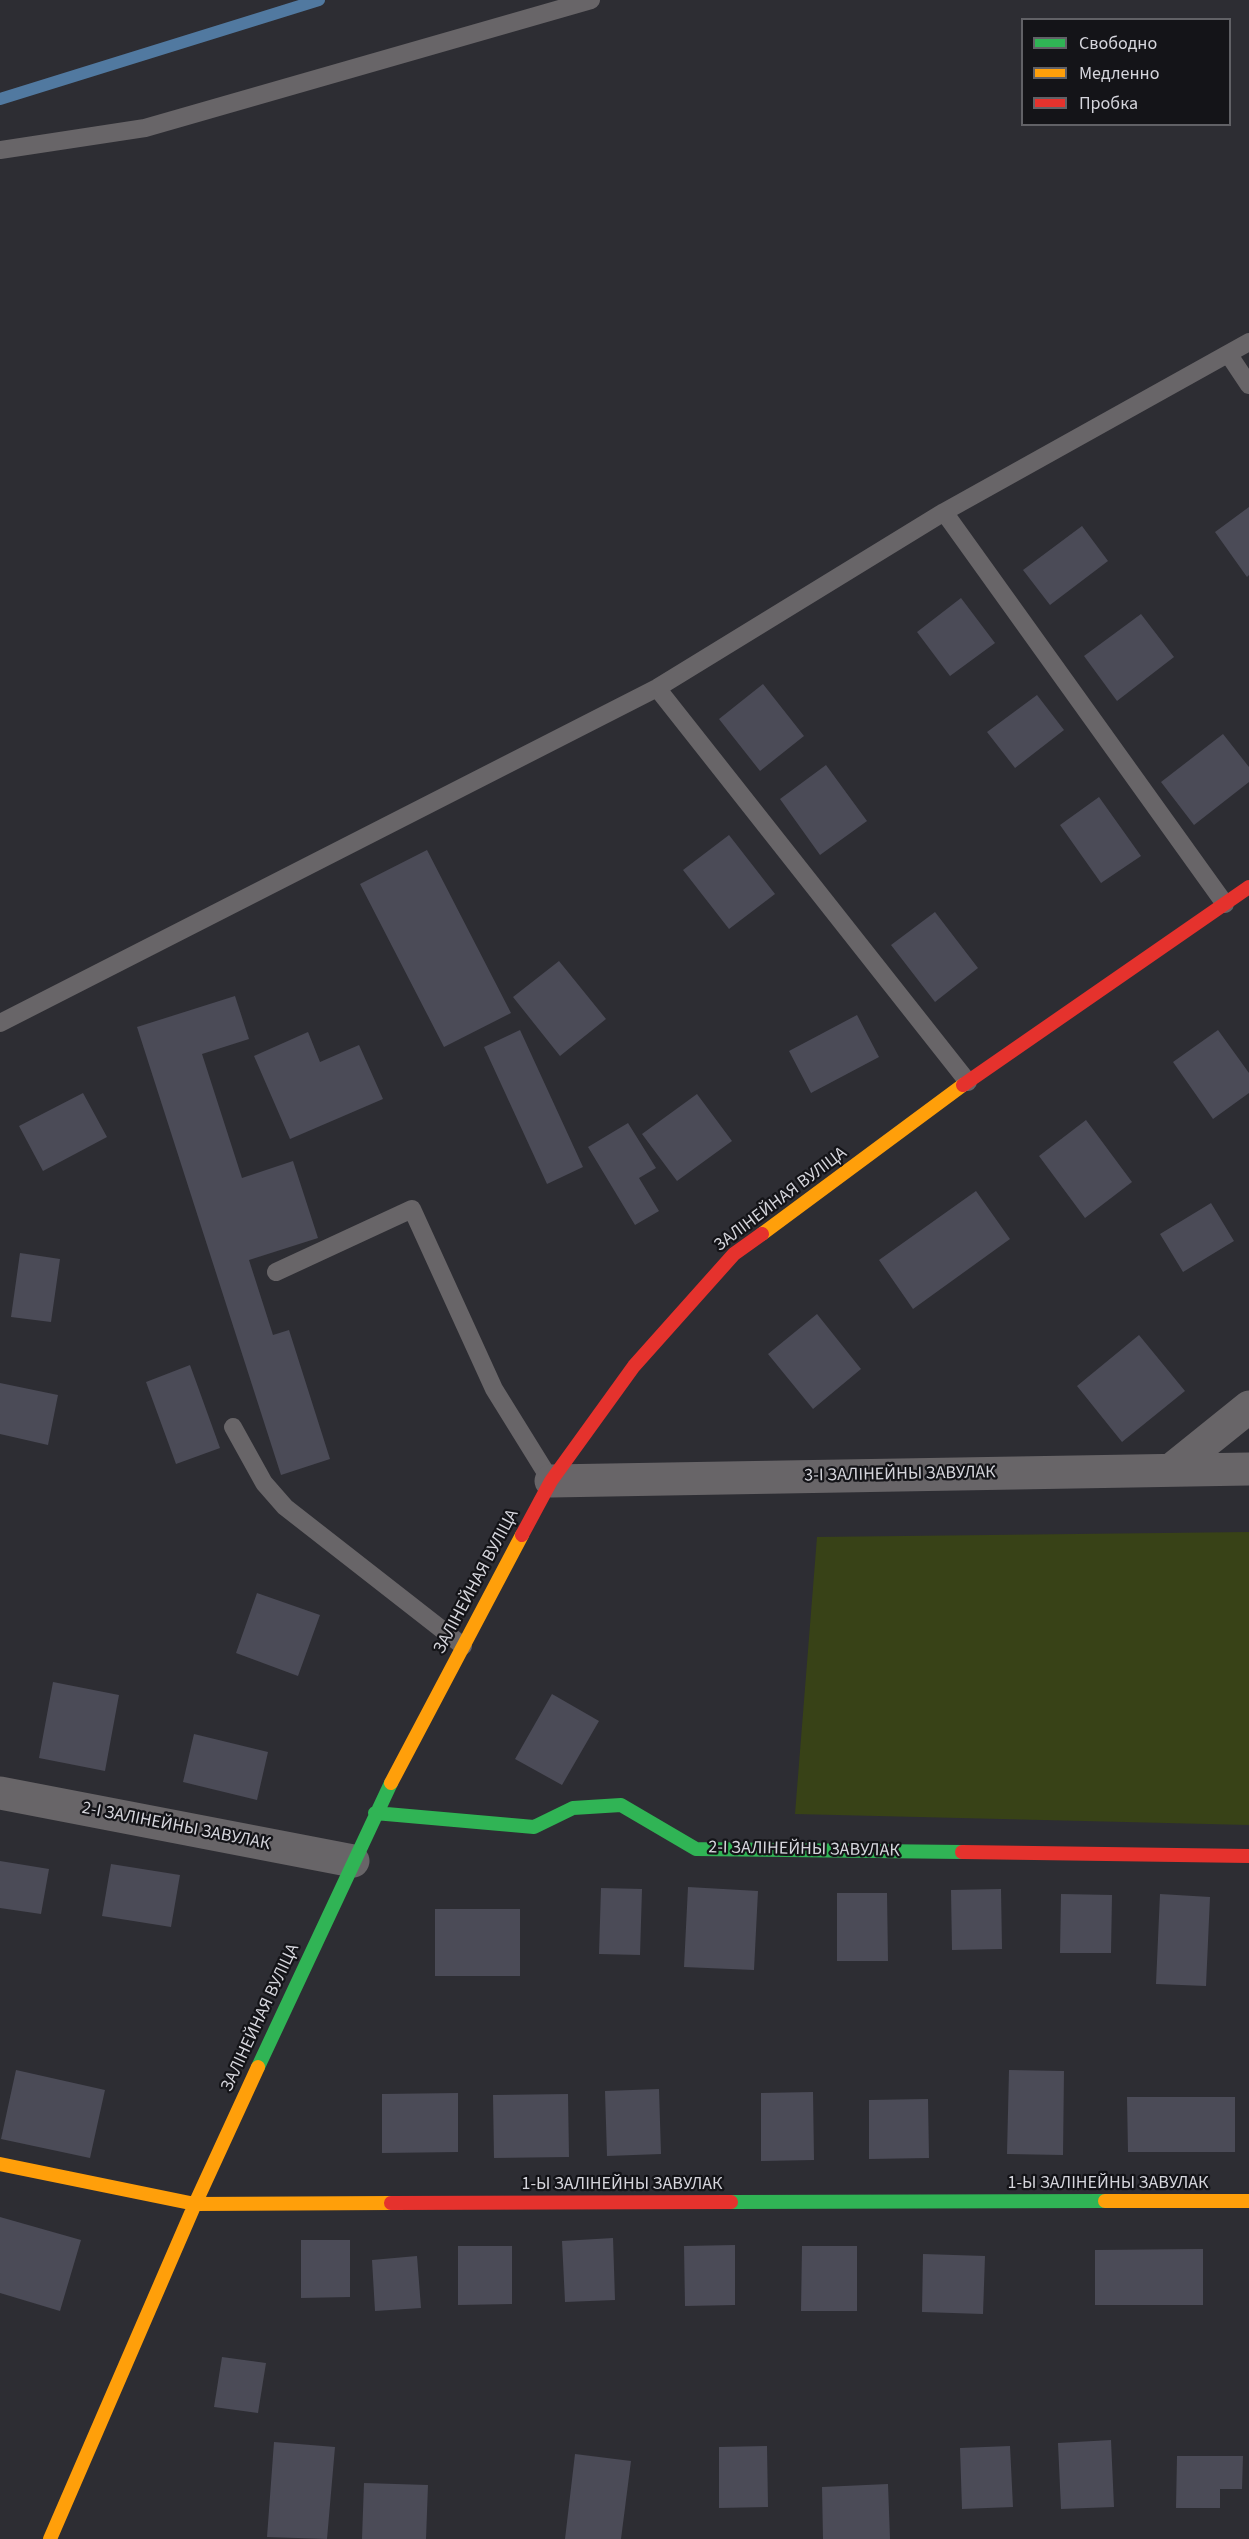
<!DOCTYPE html>
<meta charset="utf-8">
<style>
body{margin:0}
#map{position:relative;width:1249px;height:2539px;overflow:hidden;background:#2d2d33;font-family:"Source Sans 3",sans-serif}
canvas{display:block}
.legend{position:absolute;left:1021px;top:18px;width:210px;height:108px;box-sizing:border-box;background:#141418;border:2px solid #616166;margin:0;padding:8px 10px;list-style:none;font-size:18px;color:#d5d5dc}
.legend li{display:flex;align-items:center;gap:12px;height:30px}
.legend b{width:30px;border:2px solid #616166}
</style>
<div id="map">
<canvas width="1249" height="2539"></canvas>
<ul class="legend">
<li><b style="height:8px;background:#30b455"></b>Свободно</li>
<li><b style="height:8px;background:#ff9f0a"></b>Медленно</li>
<li><b style="height:8px;background:#e5322d"></b>Пробка</li>
</ul>
</div>
<script>
const c = document.querySelector('canvas').getContext('2d');
c.lineJoin = 'round';
function fillPath(path, color) { c.fillStyle = color; c.fill(path, 'evenodd'); }
const poly = rows => new Path2D(rows.map(r => 'M' + r).join(''));
function trace(path, color, width, dash) { c.strokeStyle = color; c.lineWidth = width; c.lineCap = dash ? 'butt' : 'round'; c.setLineDash(dash || []); c.stroke(path); }
function label(font, color, halo, rows, align = 'center') {
  c.font = font + ' "Source Sans 3",sans-serif'; c.lineWidth = 4.5; c.setLineDash([]); c.textBaseline = 'middle'; c.strokeStyle = halo; c.fillStyle = color; for (const [text, x, y, turn = 0] of rows) {
    c.save(); c.translate(x, y); c.rotate((+turn || 0) * Math.PI / 180); c.textAlign = isNaN(turn) ? turn : align; if (halo) c.strokeText(text, 0, 0); c.fillText(text, 0, 0); c.restore();
  }
}
fillPath(poly([
 [1249,1532,1249,1825,795,1814,817,1537]
]), '#384217');
trace(poly([
 [0,99,319,0]
]), '#5179a0', 12);
fillPath(poly([
 [1249,507,1249,575,1247,577,1215,532],
 [1082,526,1108,561,1050,605,1023,570],
 [961,598,995,643,950,676,917,632],
 [1141,614,1174,657,1117,701,1084,656],
 [763,684,804,736,760,771,719,719],
 [1037,695,1064,730,1015,768,987,732],
 [1223,734,1249,767,1249,782,1194,825,1161,782],
 [826,765,867,821,820,855,780,799],
 [1099,797,1141,856,1101,883,1060,825],
 [729,835,775,894,729,929,683,870],
 [427,850,511,1013,444,1047,360,884],
 [935,912,978,968,935,1002,891,945],
 [559,961,606,1019,560,1056,513,997],
 [235,996,249,1039,202,1054,242,1178,293,1161,318,1238,249,1260,273,1335,289,1330,330,1459,281,1475,137,1027],
 [857,1015,879,1057,811,1093,789,1051],
 [520,1030,583,1167,547,1184,484,1047],
 [1218,1030,1249,1073,1249,1093,1213,1119,1173,1062],
 [308,1032,320,1062,359,1045,383,1099,290,1139,254,1056],
 [83,1093,107,1137,43,1171,19,1126],
 [697,1094,732,1141,677,1181,642,1134],
 [1086,1120,1132,1182,1085,1218,1039,1156],
 [628,1123,656,1168,639,1178,659,1211,635,1225,588,1147],
 [976,1191,1010,1239,913,1309,879,1260],
 [1211,1203,1234,1241,1183,1272,1160,1234],
 [20,1253,60,1259,51,1322,11,1317],
 [817,1314,861,1369,813,1409,768,1354],
 [1139,1335,1185,1391,1122,1442,1077,1386],
 [190,1365,220,1448,176,1464,146,1382],
 [0,1383,58,1395,48,1445,0,1434],
 [257,1593,320,1615,298,1676,236,1653],
 [53,1682,119,1695,105,1771,39,1758],
 [552,1694,599,1721,562,1785,515,1759],
 [194,1734,268,1752,257,1800,183,1782],
 [0,1861,49,1869,41,1914,0,1908],
 [111,1864,180,1875,171,1927,102,1916],
 [688,1887,758,1891,754,1970,684,1967],
 [601,1888,642,1889,640,1955,599,1954],
 [1001,1889,1002,1949,952,1950,951,1890],
 [837,1893,887,1893,888,1961,837,1961],
 [1061,1894,1112,1895,1111,1953,1060,1953],
 [1160,1894,1210,1897,1206,1986,1156,1984],
 [435,1909,520,1909,520,1976,435,1976],
 [16,2070,105,2090,90,2158,1,2139],
 [1009,2070,1064,2071,1063,2155,1007,2154],
 [659,2089,661,2154,607,2156,605,2091],
 [813,2092,814,2160,761,2161,761,2093],
 [458,2093,458,2152,382,2153,382,2094],
 [568,2094,569,2157,494,2158,493,2095],
 [1127,2097,1235,2097,1235,2152,1128,2152],
 [928,2099,929,2158,869,2159,869,2100],
 [0,2217,81,2240,60,2311,0,2293],
 [613,2238,615,2300,565,2302,562,2241],
 [301,2240,350,2240,350,2297,301,2298],
 [735,2245,735,2305,685,2306,684,2246],
 [458,2246,512,2246,512,2304,458,2305],
 [802,2246,857,2246,857,2311,801,2311],
 [1203,2249,1203,2305,1095,2305,1095,2250],
 [923,2254,985,2256,983,2314,922,2312],
 [417,2256,421,2308,375,2311,372,2260],
 [222,2357,266,2363,258,2413,214,2407],
 [1111,2440,1114,2507,1061,2509,1058,2443],
 [274,2442,335,2447,327,2539,267,2537],
 [767,2446,768,2507,719,2508,719,2447],
 [1010,2446,1013,2507,962,2509,960,2448],
 [575,2454,631,2461,621,2539,565,2539],
 [1177,2456,1243,2456,1242,2489,1220,2489,1220,2508,1176,2508],
 [364,2483,428,2485,426,2539,362,2539],
 [888,2484,890,2539,823,2539,822,2487]
]), '#4b4b57');
trace(poly([
 [0,150,145,128,591,0],
 [1229,355,1249,385],
 [944,512,1225,904],
 [657,688,968,1082],
 [0,1023,657,688,944,512,1249,342],
 [276,1272,412,1209,494,1389,551,1481],
 [233,1427,264,1483,285,1507,463,1646]
]), '#686568', 18);
trace(poly([
 [1172,1469,1249,1407],
 [551,1481,1249,1469],
 [0,1793,353,1861]
]), '#686568', 33);
trace(poly([
 [375,1813,534,1827,573,1808,621,1805,696,1849,962,1852],
 [258,2067,391,1783],
 [731,2202,1105,2201]
]), '#30b455', 14);
trace(poly([
 [762,1234,963,1085],
 [391,1783,522,1535],
 [0,2164,195,2204,391,2203],
 [1105,2201,1249,2201],
 [50,2539,195,2204,258,2067]
]), '#ff9f0a', 14);
trace(poly([
 [963,1085,1249,887],
 [522,1535,551,1481,634,1366,734,1254,762,1234],
 [962,1852,1249,1856],
 [391,2203,731,2202]
]), '#e5322d', 14);
label('18px', '#d5d5dc', '#141418', [
 ["ЗАЛІНЕЙНАЯ ВУЛІЦА",781,1200,-37],
 ["3-І ЗАЛІНЕЙНЫ ЗАВУЛАК",900,1475,-1],
 ["ЗАЛІНЕЙНАЯ ВУЛІЦА",477,1582,-62],
 ["2-І ЗАЛІНЕЙНЫ ЗАВУЛАК",176,1827,11],
 ["2-І ЗАЛІНЕЙНЫ ЗАВУЛАК",804,1850,1],
 ["ЗАЛІНЕЙНАЯ ВУЛІЦА",261,2018,-65],
 ["1-Ы ЗАЛІНЕЙНЫ ЗАВУЛАК",1108,2184],
 ["1-Ы ЗАЛІНЕЙНЫ ЗАВУЛАК",622,2185]
]);
</script>
